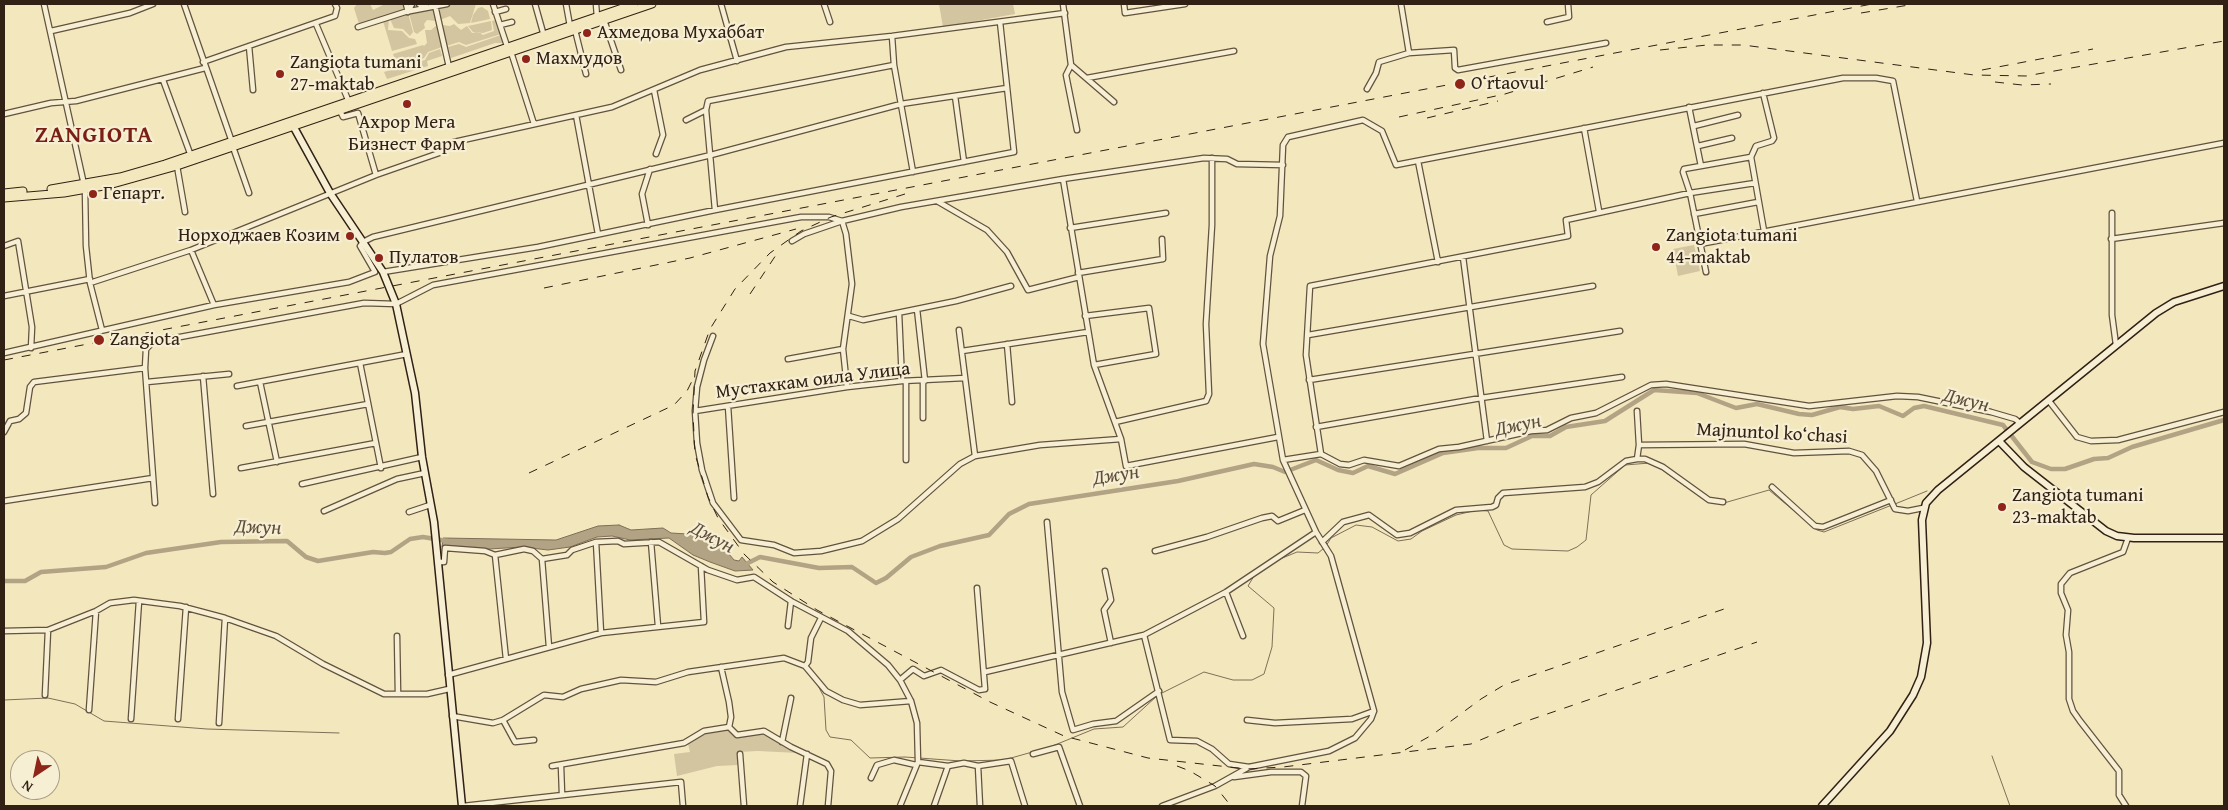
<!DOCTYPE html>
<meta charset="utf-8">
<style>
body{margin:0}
#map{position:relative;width:2228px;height:810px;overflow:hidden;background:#f3e7bd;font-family:"Gentium Book Plus",serif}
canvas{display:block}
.frame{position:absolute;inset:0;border:5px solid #312014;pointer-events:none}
.north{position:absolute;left:10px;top:750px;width:50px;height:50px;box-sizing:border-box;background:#f7efd4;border:1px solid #a89c87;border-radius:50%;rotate:214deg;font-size:14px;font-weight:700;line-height:20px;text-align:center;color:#312014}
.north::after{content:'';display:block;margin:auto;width:18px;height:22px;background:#8f2418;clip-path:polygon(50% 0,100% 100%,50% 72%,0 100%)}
</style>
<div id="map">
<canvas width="2228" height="810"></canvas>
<div class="frame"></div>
<div class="north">N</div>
</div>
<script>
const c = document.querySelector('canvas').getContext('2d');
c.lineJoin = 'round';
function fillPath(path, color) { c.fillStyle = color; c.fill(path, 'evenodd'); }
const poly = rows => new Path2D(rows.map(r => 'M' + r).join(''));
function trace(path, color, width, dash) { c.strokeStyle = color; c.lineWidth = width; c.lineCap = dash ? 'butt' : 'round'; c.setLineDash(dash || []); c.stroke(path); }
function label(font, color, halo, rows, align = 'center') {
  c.font = font + ' "Gentium Book Plus",serif'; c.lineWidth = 4.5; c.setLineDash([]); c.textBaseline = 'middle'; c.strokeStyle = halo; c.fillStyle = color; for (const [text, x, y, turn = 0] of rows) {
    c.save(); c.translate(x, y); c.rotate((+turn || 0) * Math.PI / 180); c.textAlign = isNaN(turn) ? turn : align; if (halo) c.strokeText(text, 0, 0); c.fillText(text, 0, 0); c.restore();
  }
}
fillPath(poly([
 [357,4,370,4,373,10,385,4,403,4,404,10,359,24,354,8],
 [457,4,476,4,470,23,458,24,450,16,440,20,438,8],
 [939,4,1013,4,1015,14,943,27],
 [482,7,488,11,490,19,471,23,473,15,478,8],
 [434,9,436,21,427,20,424,24,425,28,417,34,414,32,409,13],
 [408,13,413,32,410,36,403,29,394,28,390,19],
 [389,19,388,30,402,31,409,38,415,39,417,44,392,51,383,21],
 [496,20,501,34,466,45,459,42,446,46,441,25,450,26,454,24,461,30,467,26,472,33,479,32,483,35,494,31,492,21],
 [491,21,492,30,483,33,473,32,468,26],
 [437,25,442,47,428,52,424,58,397,66,393,54,423,45,424,46,427,43,425,30,431,30],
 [501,35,504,43,495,43,451,58,448,47,459,44,466,47],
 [440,49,442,56,427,61,428,66,387,79,384,72,425,60,429,53],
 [1694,245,1700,271,1678,276,1673,249],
 [727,729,738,738,764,733,798,753,758,751,738,752,738,765,717,766,677,776,674,754,690,752,688,744,706,732]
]), '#d2c5a0');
const water = poly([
 [619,525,631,530,663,528,671,533,688,534,703,530,713,535,734,560,739,561,742,557,753,570,735,571,710,562,693,555,669,538,630,540,612,536,597,537,570,547,548,550,522,547,473,550,461,547,442,547,443,538,556,540,598,526,619,525]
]);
fillPath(water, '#b1a384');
trace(water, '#7e6f57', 1);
trace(poly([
 [1658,467,1706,501,1718,503],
 [1724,503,1769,490,1817,530,1824,532,1892,505],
 [1895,504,1927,491],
 [1477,510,1488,511,1504,545,1512,549,1568,551,1577,547,1586,540,1591,495,1625,465,1650,463],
 [1326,546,1331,538,1356,525,1372,527,1398,541,1411,539,1422,531,1456,515,1473,511],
 [1280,559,1297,552,1318,553,1323,549],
 [816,682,824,697,826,730,830,737,851,740,870,758,905,757,961,761,1004,760,1050,747,1094,729,1123,727,1157,696],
 [1160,694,1204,672,1233,680,1252,680,1264,674,1272,647,1274,608,1248,586,1254,576],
 [4,700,48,698,75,704,104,721,207,729,339,733],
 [1992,756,2010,806]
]), '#7e6f57', 1);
trace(poly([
 [744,565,760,557,819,568,852,567,876,583,886,578,911,557,940,546,989,535,1009,514,1029,504,1178,481,1254,464,1273,467,1285,472,1316,460,1338,470,1353,473,1368,466,1395,474,1443,453,1478,448,1506,448,1532,436,1550,436,1566,427,1605,421,1654,390,1697,393,1736,408,1757,404,1799,414,1812,415,1840,407,1853,409,1879,406,1903,416,1914,408,1924,406,2003,425,2032,462,2051,469,2065,469,2094,459,2108,458,2132,447,2224,420],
 [4,581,25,581,41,572,106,567,146,553,221,542,287,541,306,557,318,561,373,552,385,553,391,552,410,539,423,537,447,541]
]), '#b1a384', 4.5);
const street = poly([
 [44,4,85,189,86,246,90,283,102,330],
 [184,4,232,142],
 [406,4,408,12],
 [419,4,424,8,426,4],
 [493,4,507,46],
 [535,4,544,36],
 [566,4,570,26],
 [596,4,597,17],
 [721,4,737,61],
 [824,4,830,22],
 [1063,4,1071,65],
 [1124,4,1125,13,1185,4],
 [1401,4,1409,53],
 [435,5,449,67],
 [408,12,412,4],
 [495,12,506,9],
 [604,20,621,70],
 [1547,22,1569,17,1568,4],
 [316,24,349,102],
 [500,25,512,22],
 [358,27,405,12,447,4],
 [575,30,586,74],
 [51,31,130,13,153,4],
 [892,36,894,65,913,172],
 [249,46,253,90],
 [511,52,534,124],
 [203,62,335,16,337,8,335,4],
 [1071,65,1066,75,1077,130],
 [1071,65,1114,102],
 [1087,78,1234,51],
 [163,80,191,156],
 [1367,89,1376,73,1379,62,1409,53,1454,50,1455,68,1458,70,1606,43],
 [654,90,663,135,656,154],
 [955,96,964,162],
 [1689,107,1701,166,1684,169,1683,172,1690,193,1706,272],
 [340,111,343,117,358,113,376,175],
 [4,114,51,103,76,101,205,68],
 [576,115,598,234],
 [686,120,706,110],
 [1694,126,1738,115],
 [1584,128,1599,211],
 [1698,146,1732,138],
 [233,147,249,193],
 [1751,157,1764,231],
 [1418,161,1438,262],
 [177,166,185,212],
 [1701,166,1751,157,1756,146,1772,141,1774,138,1763,93],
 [1063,179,1094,365,1121,439,1126,466,1278,437],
 [937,201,987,230,1007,252,1028,290,1079,277],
 [715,210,706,110,708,101,894,65],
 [2112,213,2112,315,2116,345],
 [1694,214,1758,202],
 [842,221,846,234,852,284,843,349,847,387],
 [648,225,642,194,650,169],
 [1070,228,1166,213],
 [2111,239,2224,223],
 [792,241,804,234,842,221,901,207,1063,179,1204,158,1227,159,1237,164,1283,165],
 [1700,244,2224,143],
 [4,246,18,241,32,327,31,348],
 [191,250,214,305],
 [1463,257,1487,441],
 [383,272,538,247,715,210,1014,152,1000,22],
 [1078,273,1163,259,1162,239],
 [90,283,191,250,376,175,442,152,454,142,612,107,700,70,786,47,892,36,1065,13],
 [4,296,90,279],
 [917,309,925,381],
 [899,313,902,381],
 [849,316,863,320,956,301,1011,286],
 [1085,316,1149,308,1156,354,1094,365],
 [959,330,975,456],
 [1308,335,1593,286],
 [713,336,704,360,697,387,695,411,697,443,702,470,713,503,741,540,774,545,794,553,821,551,862,541,898,519,960,464,975,456,1040,445,1121,439],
 [1007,344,1012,402],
 [962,351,1088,332],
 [4,353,214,305,349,282,375,272,360,246,363,242,373,237,711,155,901,104,1007,88],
 [788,359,843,349],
 [360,363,381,468],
 [203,376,213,494],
 [1309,380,1620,331],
 [147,382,229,374],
 [260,382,277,462],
 [237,386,407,354],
 [2049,401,2077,437,2091,441,2118,440,2224,412],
 [728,406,734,498],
 [695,411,847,387,902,381,965,378],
 [1637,411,1639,445],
 [923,418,923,382],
 [1115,422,1206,401,1209,394,1206,324,1212,225,1212,158],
 [246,426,368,404],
 [1316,427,1481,398,1622,377],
 [4,432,10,421,19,419,26,413,30,387,34,382,145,368],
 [1321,454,1306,355,1310,286,1568,236,1566,220,1690,193,1755,183],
 [1637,459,1639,445,1744,444,1794,453,1849,451,1862,455,1876,471,1895,509,1908,511,1923,508],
 [906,460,906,382],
 [1283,460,1321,454,1340,464,1349,465,1364,460,1399,466,1439,449,1459,447,1531,431,1547,430,1571,418,1596,413,1651,385,1666,384,1809,406,1897,396,1918,397,1991,412,2015,419,2020,423],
 [241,468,376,443],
 [302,484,422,457],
 [1772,487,1815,526,1823,527,1891,500],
 [4,501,153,478],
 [155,503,145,368,146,349,153,342,364,303,396,304,433,285,801,217,829,217,842,221],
 [324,511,397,479,425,473],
 [409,512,430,505],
 [1047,522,1062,692,1073,730,1093,724,1116,721,1159,691],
 [596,542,601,633],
 [651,542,658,626],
 [1322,542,1343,522,1369,515,1397,535,1410,533,1456,510,1492,507,1496,505,1498,498,1503,493,1585,487,1598,482,1626,461,1637,459,1645,459,1663,467,1709,500,1723,502],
 [1155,551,1207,537,1262,518,1272,516,1278,521,1305,510],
 [495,555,506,659],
 [542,559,567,555,572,550,596,542,618,541,624,544,659,542,708,570,737,580,754,577,791,601,848,631,888,665,900,680,911,701,917,723,918,762],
 [438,562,444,562,445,548,485,551,495,555,524,549,533,551,542,559,549,647],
 [1105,571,1111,600,1104,610,1111,643],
 [1226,592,1243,636],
 [788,626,791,601],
 [4,631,48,630,96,611,110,603,134,600,180,606,225,618,276,636,323,664,384,694,427,694,449,689],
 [1144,635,1170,740,1197,741,1212,749,1229,764,1249,767,1329,751,1355,738,1371,719,1374,711,1331,556,1316,532,1283,460,1263,344,1270,256,1280,216,1283,145,1288,137,1363,120,1382,131,1396,165,1843,78,1876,78,1893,81,1917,201],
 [397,636,398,694],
 [805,666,808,662,811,638,821,618],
 [721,667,729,702,731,717,729,727],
 [985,672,1144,635,1226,592,1316,532],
 [448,675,601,633,704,622,701,566],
 [900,680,913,669,924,676,941,670,979,690,985,689,977,588],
 [45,695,48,630],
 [89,710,96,611],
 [452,716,493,723,503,720,544,695,563,697,581,689,621,680,656,682,688,672,784,658,805,666,826,691,843,700,860,705,911,701],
 [131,719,139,601],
 [178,719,186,607],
 [503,720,515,742,534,740],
 [1247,720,1275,723,1352,719,1374,711],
 [219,723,225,618],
 [782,742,791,698],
 [740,754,744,806],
 [1033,754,1059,747,1080,806],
 [552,766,684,743,704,731,729,727,737,735,764,731,791,747,827,764,831,771,828,806],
 [561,766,562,794],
 [978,766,980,806],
 [1234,777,1271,772,1301,772,1306,776,1302,806],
 [871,778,877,765,894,760,916,765],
 [463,806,681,782,683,806],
 [800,806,807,754],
 [900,806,918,762,948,766,964,763,978,766,1011,761,1025,806],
 [934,806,948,766],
 [1162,806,1215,786,1249,767],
 [2126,806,2119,795,2119,771,2080,721,2073,711,2069,699,2069,652,2066,635,2068,610,2061,593,2061,584,2070,573,2123,552,2128,538]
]);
const secondary = poly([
 [291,122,330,193,383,272,396,304,415,393,422,457,434,522,462,806],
 [1999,441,2024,467,2106,531,2117,536,2134,538,2224,538],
 [1822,806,1890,731,1913,695,1921,677,1927,643,1922,520,1926,503,1938,490,2156,313,2174,302,2224,286]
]);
const primary = poly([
 [51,189,120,177,165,164,634,4],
 [4,193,23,191],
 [4,198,64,193,109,185,177,166,652,4]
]);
trace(street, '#62523e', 7);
trace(secondary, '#312014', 9);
trace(primary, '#312014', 9);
trace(street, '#f7efd4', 4.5);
trace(secondary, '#f7efd4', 6);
trace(primary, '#f3e7bd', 7);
trace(poly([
 [1861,13,1915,4],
 [1660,50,1707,45,1743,45,1974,75,2026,76,2224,41],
 [1982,70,2093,49],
 [1995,82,2022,85,2051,84],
 [1399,117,1505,94,1593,67],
 [1427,118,1498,101],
 [905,194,831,217,801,231,770,253,735,289,710,329,695,371,693,414,695,454,708,497,718,518,744,554,773,582,817,610,990,702,1064,736,1148,758,1247,769,1283,767,1471,744,1518,724,1757,642],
 [544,288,690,258,796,229],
 [750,294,780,249],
 [4,360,1872,4],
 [529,473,674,405,687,391,692,381],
 [1405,750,1432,735,1481,699,1504,685,1727,608],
 [1177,766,1190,771,1215,786,1231,806]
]), '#312014', 1, [9, 9]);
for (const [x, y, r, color] of [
 [587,33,5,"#8f2418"],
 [526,59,5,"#8f2418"],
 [280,74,5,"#8f2418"],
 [1460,84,6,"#8f2418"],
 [407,104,5,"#8f2418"],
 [93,194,5,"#8f2418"],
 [350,236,5,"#8f2418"],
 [1656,247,5,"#8f2418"],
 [379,258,5,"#8f2418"],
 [99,340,6,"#8f2418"],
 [2002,507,5,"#8f2418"]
]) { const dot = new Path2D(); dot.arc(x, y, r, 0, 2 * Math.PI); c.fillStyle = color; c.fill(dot); trace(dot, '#f7efd4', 2); }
label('19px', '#312014', '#f7efd4', [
 ["Ахмедова Мухаббат",597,33],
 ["Махмудов",536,59],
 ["Zangiota tumani",290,63],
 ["27-maktab",290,85],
 ["Oʻrtaovul",1471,84],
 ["Ахрор Мега",407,123,"center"],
 ["Бизнест Фарм",407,145,"center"],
 ["Гепарт.",103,194],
 ["Норходжаев Козим",340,236,"right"],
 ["Zangiota tumani",1666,236],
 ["44-maktab",1666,258],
 ["Пулатов",389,258],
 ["Zangiota",110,340],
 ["Zangiota tumani",2012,496],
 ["23-maktab",2012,518]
], 'left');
label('19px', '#312014', '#f7efd4', [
 ["Мустахкам оила Улица",813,381,-7],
 ["Majnuntol ko‘chasi",1772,434,3]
]);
label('italic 20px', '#5e4e3b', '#f7efd4', [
 ["Джун",1966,401,14],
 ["Джун",1518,426,-12],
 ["Джун",1116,476,-9],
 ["Джун",258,528,2],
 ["Джун",712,538,28]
]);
c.letterSpacing = '1px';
label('bold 24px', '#7a1f14', '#f7efd4', [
 ["ZANGIOTA",94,136]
]);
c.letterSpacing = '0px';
</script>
